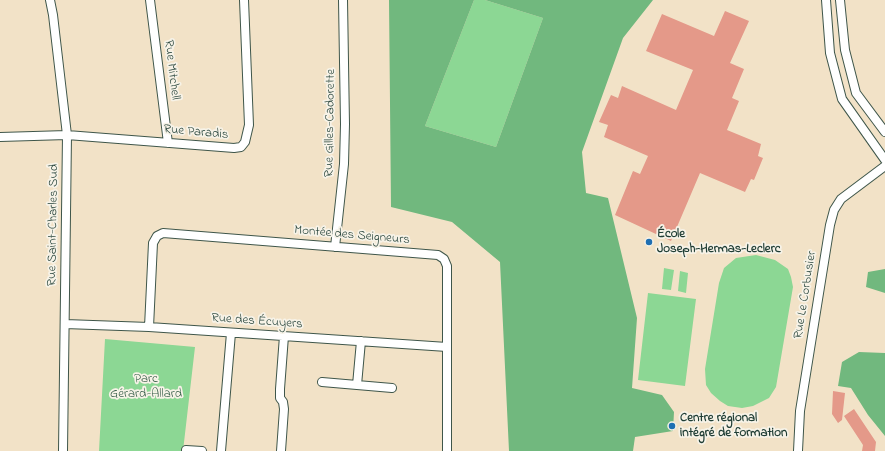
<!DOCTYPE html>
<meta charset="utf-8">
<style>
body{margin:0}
canvas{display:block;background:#f2e2c7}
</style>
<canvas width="885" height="451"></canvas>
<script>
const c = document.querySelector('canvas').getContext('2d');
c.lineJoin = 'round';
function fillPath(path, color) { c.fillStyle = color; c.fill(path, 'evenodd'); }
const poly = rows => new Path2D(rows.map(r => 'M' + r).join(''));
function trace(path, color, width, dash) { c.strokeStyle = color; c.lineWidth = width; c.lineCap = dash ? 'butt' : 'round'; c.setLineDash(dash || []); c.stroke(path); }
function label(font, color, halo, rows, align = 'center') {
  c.font = font + ' "Indie Flower",sans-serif'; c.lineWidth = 3.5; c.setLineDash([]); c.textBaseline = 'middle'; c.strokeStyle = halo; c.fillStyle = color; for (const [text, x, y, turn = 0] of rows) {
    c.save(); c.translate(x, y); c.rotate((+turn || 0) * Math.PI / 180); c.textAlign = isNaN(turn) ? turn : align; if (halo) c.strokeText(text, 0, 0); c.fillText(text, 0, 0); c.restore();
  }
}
fillPath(poly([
 [474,0,485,0,543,18,496,147,425,126],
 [756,255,775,260,788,269,791,277,793,287,776,387,769,398,753,406,742,408,728,406,720,401,711,393,706,385,705,369,719,283,724,268,736,258],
 [664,268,674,270,671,290,662,289],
 [680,271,688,273,686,293,678,291],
 [648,293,696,299,685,386,638,380],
 [105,339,195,347,183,451,99,451]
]), '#8cd794');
fillPath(poly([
 [389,0,474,0,425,126,496,147,543,18,485,0,653,0,623,38,582,152,586,193,608,198,637,318,632,388,662,395,674,412,673,431,635,437,633,451,509,451,500,262,452,222,391,207],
 [885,269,885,293,866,287,868,272],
 [859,352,885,353,885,436,868,415,851,388,838,386,842,362]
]), '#71b87e');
fillPath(poly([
 [725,11,749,21,730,63,744,69,732,98,739,101,727,130,761,144,758,156,763,158,754,180,751,179,745,192,700,173,671,241,615,215,633,171,640,174,648,156,604,137,608,125,599,122,611,95,618,98,622,86,676,110,693,70,646,51,662,14,714,36],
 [833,391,845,393,842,420,838,423,832,414],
 [854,409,876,442,875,451,862,451,863,445,844,416]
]), '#e49989');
const minor = poly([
 [50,0,53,15,67,135,63,451],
 [150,0,168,143],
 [826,0,830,53,842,99,885,160],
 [840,0,845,50,856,93,885,132],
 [0,137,67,135,234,148,241,147,245,142,249,125,244,0],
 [335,247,344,164,345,124,343,0],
 [65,324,149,327,447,347],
 [149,327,153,243,157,236,163,233,438,255,444,259,447,266,447,451],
 [361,341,357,385,392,388],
 [322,382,357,385],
 [186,450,202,451],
 [221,451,231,333],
 [281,451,284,409,283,402,280,398,280,389,284,336],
 [798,451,800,411,830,225,834,210,841,199,885,166]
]);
trace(minor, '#3f564a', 10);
trace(minor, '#fff', 8);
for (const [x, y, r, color] of [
 [649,242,4,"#1f6fb2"],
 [672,426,4,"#1f6fb2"]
]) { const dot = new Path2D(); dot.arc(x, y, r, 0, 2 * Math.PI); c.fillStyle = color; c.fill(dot); trace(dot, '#f7f3e8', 1.5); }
label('13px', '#1f3d34', '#f7f3e8', [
 ["Rue Mitchell",171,70,83],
 ["Rue Gilles-Cadorette",331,123,-89],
 ["Rue Paradis",196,133,5],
 ["Rue Saint-Charles Sud",54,225,-89],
 ["Montée des Seigneurs",352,236,5],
 ["Rue Le Corbusier",806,295,-81],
 ["Rue des Écuyers",257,322,4]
]);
label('bold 13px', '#1f3d34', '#f7f3e8', [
 ["École",657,235],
 ["Joseph-Hermas-Leclerc",657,250],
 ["Centre régional",680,419],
 ["intégré de formation",680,434]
], 'left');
label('13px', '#355c47', '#f7f3e8', [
 ["Parc",146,380],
 ["Gérard-Allard",146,395]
]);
</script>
